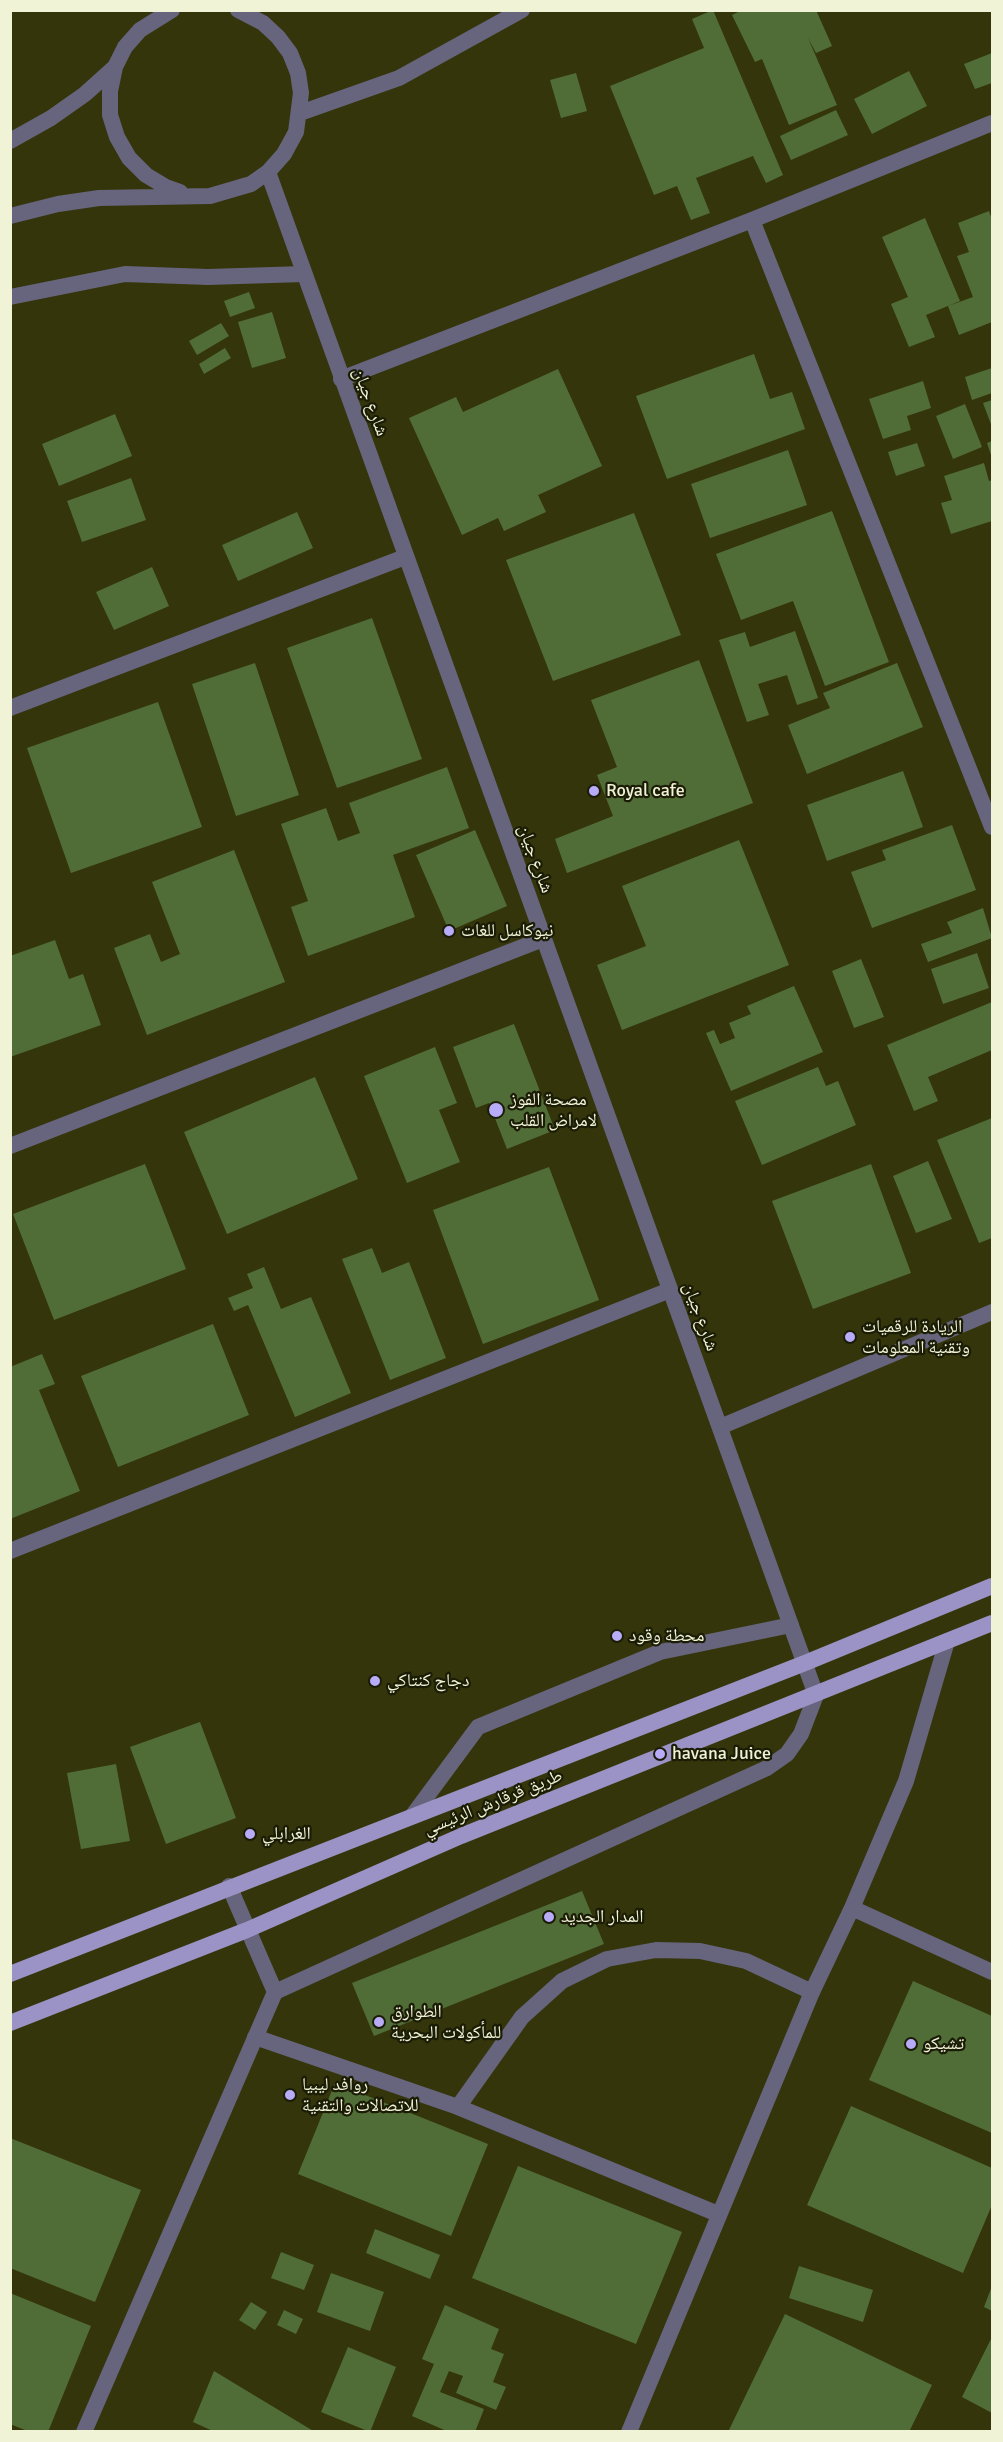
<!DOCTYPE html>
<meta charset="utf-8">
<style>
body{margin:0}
#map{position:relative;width:1003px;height:2442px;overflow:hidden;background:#34350b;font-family:Signika,sans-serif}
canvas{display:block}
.frame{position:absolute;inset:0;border:12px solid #f1f3d6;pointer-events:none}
</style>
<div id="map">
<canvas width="1003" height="2442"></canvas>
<div class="frame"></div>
</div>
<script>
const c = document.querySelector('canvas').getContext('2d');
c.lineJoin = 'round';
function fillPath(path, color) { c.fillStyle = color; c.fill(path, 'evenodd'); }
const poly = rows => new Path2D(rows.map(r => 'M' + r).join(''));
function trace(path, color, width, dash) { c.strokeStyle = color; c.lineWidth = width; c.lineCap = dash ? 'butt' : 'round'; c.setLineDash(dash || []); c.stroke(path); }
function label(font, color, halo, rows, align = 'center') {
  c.font = font + ' Signika,"Noto Naskh Arabic",sans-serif'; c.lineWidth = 4.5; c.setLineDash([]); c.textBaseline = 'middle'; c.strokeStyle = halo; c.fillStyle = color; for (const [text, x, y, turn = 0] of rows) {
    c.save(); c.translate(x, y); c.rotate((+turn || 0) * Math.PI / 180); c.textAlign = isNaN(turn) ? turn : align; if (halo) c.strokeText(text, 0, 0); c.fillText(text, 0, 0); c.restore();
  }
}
fillPath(poly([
 [713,10,783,175,766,183,753,156,696,178,710,213,691,220,677,186,654,195,610,86,704,48,692,19],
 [742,10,816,10,832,46,816,53,808,38,837,105,789,125,762,59,755,62,732,15],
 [992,53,992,83,975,89,964,64],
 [909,71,927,106,872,134,854,99],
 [576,73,587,111,561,118,550,80],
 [836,110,848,135,791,160,780,136],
 [989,211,992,220,992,322,959,335,948,306,973,297,957,256,969,252,958,223],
 [925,218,960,301,926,315,935,337,909,347,891,304,908,297,882,237],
 [249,292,255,308,230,317,224,301],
 [272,312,286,358,252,368,238,322],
 [221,323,229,336,197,355,189,341],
 [225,348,231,358,204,374,199,364],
 [754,354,770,399,792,392,805,429,667,479,636,396],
 [992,368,992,393,972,400,965,377],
 [558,369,602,466,538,495,546,512,504,531,498,518,462,535,409,418,456,397,463,412],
 [923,381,931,408,907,416,911,430,883,439,869,399],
 [992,400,992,427,983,403],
 [965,404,982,447,953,459,936,416],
 [115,414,132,456,59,486,42,444],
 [992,441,992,458,987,443],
 [917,443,925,466,896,476,888,452],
 [788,450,807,505,710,538,691,484],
 [984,463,989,481,992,480,992,521,951,534,941,503,952,500,944,476],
 [131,478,146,520,82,542,67,501],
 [832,511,889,662,825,686,793,601,741,620,716,554],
 [297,512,313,548,238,581,222,545],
 [634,513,681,635,553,681,506,560],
 [152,567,169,606,114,630,96,592],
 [372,618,422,759,337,788,287,648],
 [795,631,818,698,797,705,787,675,758,684,769,715,747,722,719,640,745,632,750,647],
 [699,660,753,803,567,873,555,839,613,816,597,775,617,767,591,700],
 [255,663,299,795,236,816,192,684],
 [897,663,923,727,807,774,788,725,830,708,823,693],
 [158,702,202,827,71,873,27,748],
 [447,767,469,828,393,855,415,917,308,956,291,907,308,901,281,824,326,808,338,841,360,833,349,803],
 [903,771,923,827,827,861,807,805],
 [952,825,976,890,872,928,851,872,886,860,882,850],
 [475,830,507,906,449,931,416,855],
 [739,840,789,965,622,1030,597,965,646,946,622,886],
 [234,850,285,982,147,1035,114,948,150,934,161,962,180,954,152,882],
 [983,908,992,938,928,962,921,944,952,933,947,922],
 [55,940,69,979,83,974,101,1025,10,1057,10,956],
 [977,953,989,988,943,1004,931,969],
 [861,959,884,1017,854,1028,832,971],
 [794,986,823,1052,731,1091,706,1033,714,1030,720,1044,735,1038,729,1023,751,1014,747,1006],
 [992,1002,992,1050,928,1077,938,1101,914,1111,887,1045],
 [514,1024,555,1130,507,1149,489,1103,476,1108,453,1047],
 [435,1047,457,1103,439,1110,460,1162,407,1183,364,1076],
 [818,1067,826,1086,838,1081,856,1125,762,1165,735,1101],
 [315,1077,358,1179,227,1234,184,1132],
 [992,1118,992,1238,979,1243,937,1140],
 [928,1161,952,1219,916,1233,893,1176],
 [145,1164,186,1269,54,1320,13,1214],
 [871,1164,911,1273,813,1309,772,1201],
 [549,1167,599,1300,483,1344,433,1210],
 [372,1248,382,1273,409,1262,446,1358,390,1380,342,1259],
 [264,1267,281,1309,311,1297,351,1393,295,1417,248,1305,234,1311,228,1298,253,1288,247,1274],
 [213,1324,249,1415,118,1467,81,1376],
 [42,1354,55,1384,39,1390,80,1491,10,1519,10,1367],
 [200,1722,236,1818,166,1844,130,1747],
 [116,1764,130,1841,81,1849,67,1773],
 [582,1891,604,1944,374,2036,352,1983],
 [913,1981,992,2016,992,2133,869,2080],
 [335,2083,488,2144,451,2236,298,2174],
 [851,2106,992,2168,992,2205,963,2273,807,2205],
 [10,2138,141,2190,95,2302,10,2268],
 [518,2166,682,2232,636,2344,472,2278],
 [375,2229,440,2255,430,2279,366,2253],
 [281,2252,314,2265,304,2290,271,2278],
 [799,2266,873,2290,863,2322,789,2298],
 [331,2273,384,2292,370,2331,317,2312],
 [992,2286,992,2311,984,2307],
 [10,2293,91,2326,48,2432,30,2432,10,2424],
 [251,2302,267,2312,255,2330,239,2320],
 [445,2305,499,2329,491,2349,504,2354,493,2382,506,2387,496,2410,456,2393,463,2376,449,2371,440,2392,484,2409,475,2432,449,2432,412,2416,434,2364,422,2359],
 [284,2310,303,2319,296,2334,277,2325],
 [785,2314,932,2385,909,2432,728,2432],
 [992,2337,992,2413,962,2397],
 [348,2347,396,2367,370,2432,321,2412],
 [214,2371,315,2432,215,2432,193,2422]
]), '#516d37');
trace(poly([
 [413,1815,478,1727,660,1652,791,1625],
 [275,1992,767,1768,787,1754,801,1734,816,1695],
 [458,2107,522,2017,562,1981,607,1959,656,1950,700,1951,746,1961,812,1992]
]), '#67647d', 16);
trace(poly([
 [752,220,992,827],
 [10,297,125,274,208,277,304,274],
 [341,379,752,220,992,123],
 [10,708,405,557],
 [10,1146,543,939],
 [720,1427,992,1312],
 [10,1551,670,1290],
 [852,1908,992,1972],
 [255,2037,458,2107,718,2214],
 [84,2432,275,1992,229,1886],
 [629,2432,812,1992,852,1908,906,1781,947,1641]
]), '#67647d', 16);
trace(poly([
 [172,10,140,30,125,47,115,67,110,91,110,115,117,137,129,158,146,175,166,187,180,192],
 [300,113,399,78,522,10],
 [10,141,51,118,85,94,115,67],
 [268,172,816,1695],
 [10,216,58,204,99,198,210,196,251,184,268,172,284,154,296,132,301,93,298,73,290,53,278,37,263,23,238,10]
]), '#67647d', 16);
trace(poly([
 [10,1974,805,1663,992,1586],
 [10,2023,247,1930,461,1836,992,1623]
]), '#9b93c6', 16);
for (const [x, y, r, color] of [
 [594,791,6,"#b8abf7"],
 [449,931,6,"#b8abf7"],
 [496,1110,8,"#b8abf7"],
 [850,1337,6,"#b8abf7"],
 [617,1636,6,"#b8abf7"],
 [375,1681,6,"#b8abf7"],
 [660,1754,6,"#b8abf7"],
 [250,1834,6,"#b8abf7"],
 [549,1917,6,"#b8abf7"],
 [379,2022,6,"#b8abf7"],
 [911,2044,6,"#b8abf7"],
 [290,2095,6,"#b8abf7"]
]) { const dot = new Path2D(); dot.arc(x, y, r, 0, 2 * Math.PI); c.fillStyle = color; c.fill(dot); trace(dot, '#1b1c06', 2); }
label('18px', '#f1f3d6', '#1b1c06', [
 ["شارع جيان",370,402,70],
 ["شارع جيان",535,859,70],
 ["شارع جيان",700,1317,70],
 ["طريق قرقارش الرئيسي",493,1803,-22]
]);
label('18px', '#f1f3d6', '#1b1c06', [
 ["Royal cafe",606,791],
 ["نيوكاسل للغات",461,931],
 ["مصحة الفوز",510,1100],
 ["لامراض القلب",510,1121],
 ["الريادة للرقميات",862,1327],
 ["وتقنية المعلومات",862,1348],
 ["محطة وقود",629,1636],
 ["دجاج كنتاكي",387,1681],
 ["havana Juice",672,1754],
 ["الغرابلي",262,1834],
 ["المدار الجديد",561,1917],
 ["الطوارق",391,2012],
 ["للمأكولات البحرية",391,2033],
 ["تشيكو",923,2044],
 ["روافد ليبيا",302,2085],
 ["للاتصالات والتقنية",302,2106]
], 'left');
</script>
